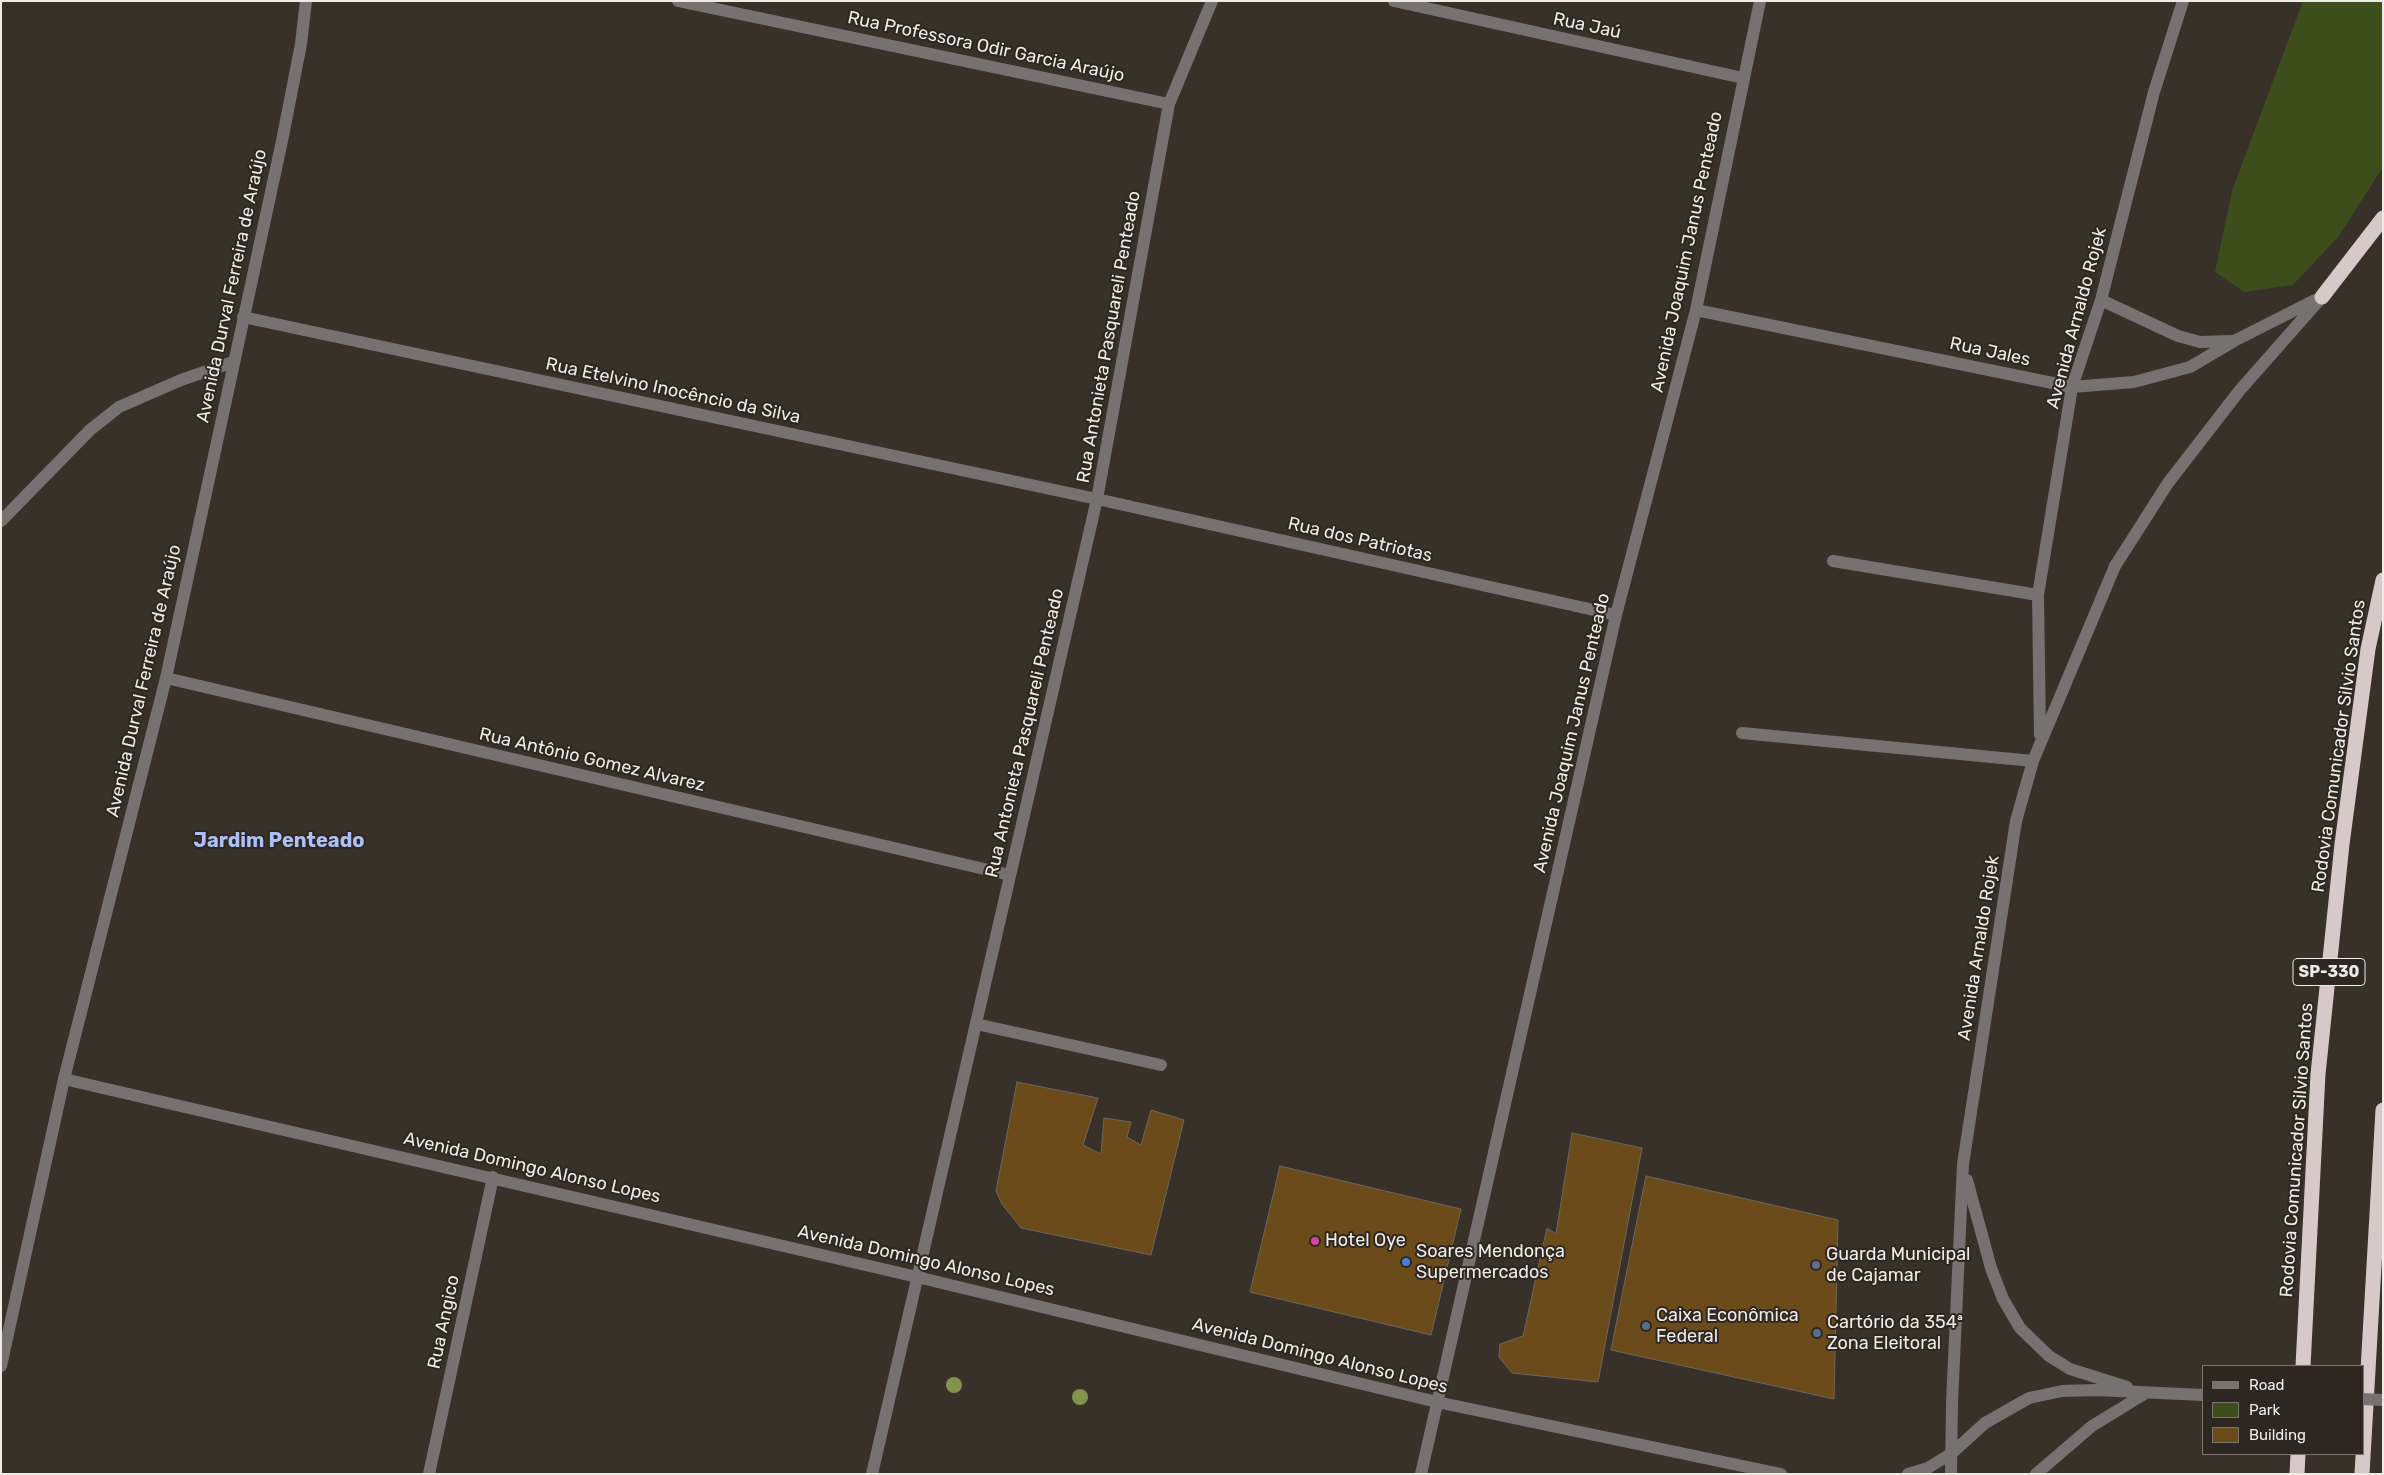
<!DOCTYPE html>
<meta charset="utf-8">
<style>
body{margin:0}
#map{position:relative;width:2384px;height:1475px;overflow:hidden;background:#38312a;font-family:Rubik,sans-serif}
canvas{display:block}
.frame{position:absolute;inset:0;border:2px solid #efebe6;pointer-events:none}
.legend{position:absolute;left:2202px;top:1365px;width:162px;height:90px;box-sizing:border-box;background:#2e2721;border:1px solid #7b7570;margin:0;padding:6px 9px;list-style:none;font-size:15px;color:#efebe6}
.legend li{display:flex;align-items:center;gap:10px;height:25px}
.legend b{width:25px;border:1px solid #7b7570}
</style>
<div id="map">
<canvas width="2384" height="1475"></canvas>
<div class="frame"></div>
<ul class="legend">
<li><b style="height:6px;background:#777272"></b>Road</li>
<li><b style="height:14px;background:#3d4d1b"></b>Park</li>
<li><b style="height:14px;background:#6b4b1a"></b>Building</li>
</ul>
</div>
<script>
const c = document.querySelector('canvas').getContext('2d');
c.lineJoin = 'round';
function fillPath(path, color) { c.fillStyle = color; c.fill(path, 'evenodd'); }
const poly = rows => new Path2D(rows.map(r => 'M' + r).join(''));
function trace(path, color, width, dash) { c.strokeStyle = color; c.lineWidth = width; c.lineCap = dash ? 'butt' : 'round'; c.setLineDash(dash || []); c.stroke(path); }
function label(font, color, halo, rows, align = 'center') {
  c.font = font + ' Rubik,sans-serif'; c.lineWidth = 4; c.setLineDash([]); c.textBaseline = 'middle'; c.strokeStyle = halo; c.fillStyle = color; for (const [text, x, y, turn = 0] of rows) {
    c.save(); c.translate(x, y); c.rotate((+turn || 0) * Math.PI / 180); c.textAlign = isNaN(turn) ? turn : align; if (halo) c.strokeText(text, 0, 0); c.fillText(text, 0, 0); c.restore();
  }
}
fillPath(poly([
 [2303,1,2383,1,2383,167,2339,236,2293,285,2244,292,2215,272,2232,191]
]), '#3d4d1b');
const building = poly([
 [1017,1082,1098,1098,1083,1145,1101,1154,1104,1118,1131,1122,1127,1137,1141,1145,1151,1110,1184,1120,1151,1255,1021,1228,1002,1204,996,1191,1017,1082],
 [1572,1133,1642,1148,1598,1382,1512,1373,1499,1357,1500,1344,1523,1336,1547,1228,1556,1234,1572,1133],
 [1280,1166,1461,1209,1431,1335,1250,1292,1280,1166],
 [1646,1176,1838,1220,1834,1399,1611,1350,1646,1176]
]);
fillPath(building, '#6b4b1a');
trace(building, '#6d675e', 1);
trace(poly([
 [678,1,1169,104],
 [1394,1,1743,78],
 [2101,300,2178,336,2200,342,2231,341],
 [1696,310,2072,387,2134,382,2190,367,2234,341,2315,300],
 [243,317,1097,499,1616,615],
 [1,521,90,430,119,407,181,380,233,362],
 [1833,561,2038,595],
 [166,678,1010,875],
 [1742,733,2033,761],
 [2040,735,2038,595,2072,387,2101,300,2154,92,2183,1],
 [976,1024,1161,1065],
 [64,1079,917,1277,1437,1402,1781,1474],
 [1967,1180,1991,1268,2003,1299,2020,1328,2049,1356,2070,1369,2127,1387],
 [1,1366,64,1079,166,678,282,141,301,44,306,1],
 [429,1474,493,1177],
 [872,1474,1097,499,1169,104,1212,1],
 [1421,1474,1616,615,1696,310,1760,1],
 [1908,1474,1928,1468,1952,1453,1985,1423,2029,1398,2062,1391,2096,1390,2203,1395],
 [1951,1474,1952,1403,1963,1164,2016,821,2033,761,2115,566,2168,483,2240,390,2322,297],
 [2036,1474,2092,1426,2146,1393]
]), '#777272', 12);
trace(poly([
 [2322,297,2383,218],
 [2303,1366,2318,1074,2342,844,2368,649,2383,580],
 [2297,1474,2298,1454],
 [2362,1474,2383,1110]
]), '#d6c9c9', 15);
trace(poly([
 [2363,1399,2383,1400]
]), '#777272', 12);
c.fillStyle = '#81934c';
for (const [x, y] of [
 [954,1385],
 [1080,1397]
]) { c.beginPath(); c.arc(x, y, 8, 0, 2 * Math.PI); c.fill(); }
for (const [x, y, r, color] of [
 [1315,1241,5,"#d1479c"],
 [1406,1262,5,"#3f7fe0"],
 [1816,1265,5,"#5c6f8a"],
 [1646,1326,5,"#5c6f8a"],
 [1817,1333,5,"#5c6f8a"]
]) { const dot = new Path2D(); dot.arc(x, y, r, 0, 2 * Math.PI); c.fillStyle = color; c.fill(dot); trace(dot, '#2e2721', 2); }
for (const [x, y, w] of [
 [2329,972,72]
]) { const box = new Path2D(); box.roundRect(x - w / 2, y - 13.5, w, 27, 4); c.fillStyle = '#2e2721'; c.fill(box); trace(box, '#efebe6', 1); }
label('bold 16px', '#efebe6', null, [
 ["SP-330",2329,972]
]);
label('18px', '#efebe6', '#2e2721', [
 ["Rua Jaú",1587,26,12],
 ["Rua Professora Odir Garcia Araújo",986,47,12],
 ["Avenida Joaquim Janus Penteado",1687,252,-78],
 ["Avenida Durval Ferreira de Araújo",232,286,-78],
 ["Avenida Arnaldo Rojek",2077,318,-75],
 ["Rua Antonieta Pasquareli Penteado",1109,337,-80],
 ["Rua Jales",1990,352,12],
 ["Rua Etelvino Inocêncio da Silva",673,391,12],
 ["Rua dos Patriotas",1360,540,13],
 ["Avenida Durval Ferreira de Araújo",144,681,-77],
 ["Rua Antonieta Pasquareli Penteado",1025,733,-77],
 ["Avenida Joaquim Janus Penteado",1572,733,-77],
 ["Rodovia Comunicador Silvio Santos",2339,746,-82],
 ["Rua Antônio Gomez Alvarez",592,760,13],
 ["Avenida Arnaldo Rojek",1979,948,-81],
 ["Rodovia Comunicador Silvio Santos",2297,1150,-86],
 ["Avenida Domingo Alonso Lopes",532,1168,13],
 ["Avenida Domingo Alonso Lopes",926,1261,13],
 ["Rua Angico",444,1322,-78],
 ["Avenida Domingo Alonso Lopes",1320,1356,14]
]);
label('18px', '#efebe6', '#2e2721', [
 ["Hotel Oye",1325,1241],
 ["Soares Mendonça",1416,1252],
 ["Supermercados",1416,1273],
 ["Guarda Municipal",1826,1255],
 ["de Cajamar",1826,1276],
 ["Caixa Econômica",1656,1316],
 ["Federal",1656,1337],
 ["Cartório da 354ª",1827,1323],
 ["Zona Eleitoral",1827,1344]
], 'left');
label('bold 20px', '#acc0f6', '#2e2721', [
 ["Jardim Penteado",279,841]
]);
</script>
